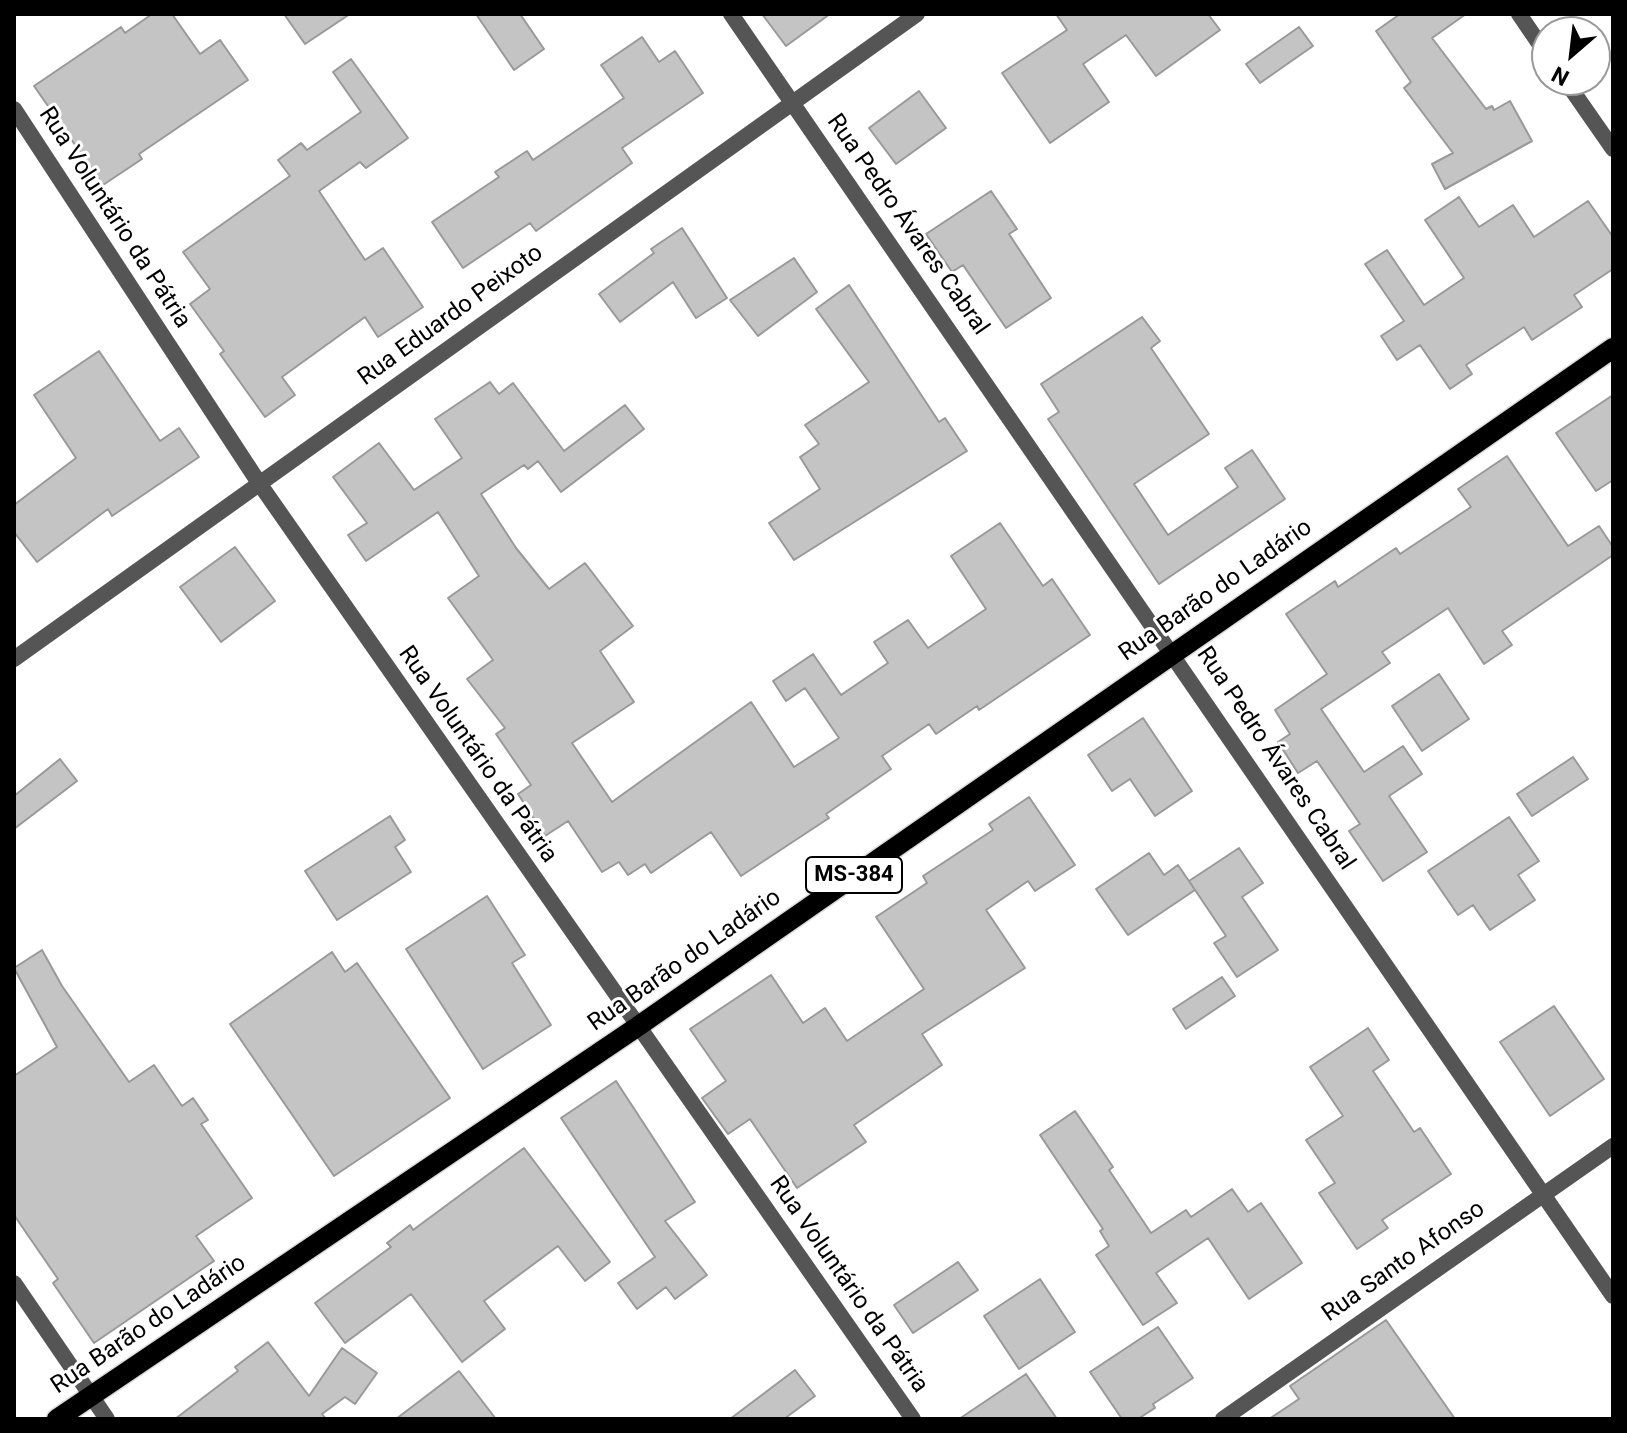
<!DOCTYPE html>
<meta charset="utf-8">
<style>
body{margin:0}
#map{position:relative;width:1627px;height:1433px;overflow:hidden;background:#fff;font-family:Roboto,sans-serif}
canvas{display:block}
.frame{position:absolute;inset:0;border:16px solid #000;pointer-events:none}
.north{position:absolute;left:1531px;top:16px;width:80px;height:80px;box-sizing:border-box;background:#fff;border:2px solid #999;border-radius:50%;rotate:208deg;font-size:22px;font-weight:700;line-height:32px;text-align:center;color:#000}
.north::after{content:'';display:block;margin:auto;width:28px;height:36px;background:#000;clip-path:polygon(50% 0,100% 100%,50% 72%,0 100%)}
</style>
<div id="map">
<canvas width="1627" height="1433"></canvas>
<div class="frame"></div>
<div class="north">N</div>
</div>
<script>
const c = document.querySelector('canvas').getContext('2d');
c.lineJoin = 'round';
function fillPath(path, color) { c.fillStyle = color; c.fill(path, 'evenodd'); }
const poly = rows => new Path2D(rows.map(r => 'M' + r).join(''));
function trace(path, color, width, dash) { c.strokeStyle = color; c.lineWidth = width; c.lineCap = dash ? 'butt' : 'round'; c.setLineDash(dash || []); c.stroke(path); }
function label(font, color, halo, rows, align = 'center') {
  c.font = font + ' Roboto,sans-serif'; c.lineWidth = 6; c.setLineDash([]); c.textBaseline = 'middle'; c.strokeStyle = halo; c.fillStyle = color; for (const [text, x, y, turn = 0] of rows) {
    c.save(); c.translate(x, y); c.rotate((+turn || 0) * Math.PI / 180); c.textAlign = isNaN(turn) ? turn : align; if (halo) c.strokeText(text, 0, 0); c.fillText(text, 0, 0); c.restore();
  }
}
const building = poly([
 [152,14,172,14,200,54,220,40,248,80,139,154,142,159,103,185,34,86,121,27,125,33,152,14],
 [284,14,350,14,305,44,284,14],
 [476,14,520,14,544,49,514,70,476,14],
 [762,14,830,14,786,46,762,14],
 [1056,14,1208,14,1220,30,1156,76,1126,35,1083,64,1109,102,1050,143,1002,73,1067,30,1056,14],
 [1400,14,1466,14,1432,38,1486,109,1492,106,1494,110,1510,101,1532,141,1445,189,1432,164,1453,153,1404,88,1411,82,1376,31,1400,14],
 [1299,27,1313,46,1260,83,1246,64,1299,27],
 [642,37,659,62,675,51,703,93,622,148,632,163,536,231,530,223,463,268,432,222,499,177,495,172,527,151,533,160,624,98,601,65,642,37],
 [351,59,408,138,366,168,360,162,319,191,365,260,383,248,423,307,378,337,365,317,282,377,295,395,265,417,220,354,224,351,190,304,210,289,183,252,290,176,278,160,301,143,307,150,361,112,333,72,351,59],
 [919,91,946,128,896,164,869,128,919,91],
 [991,191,1017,229,1009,234,1051,298,1006,328,963,265,952,272,926,234,991,191],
 [1459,197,1479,227,1513,205,1534,237,1588,201,1613,237,1613,269,1574,295,1582,307,1532,340,1524,327,1466,365,1472,374,1450,389,1420,345,1397,360,1381,336,1404,321,1365,264,1387,250,1424,305,1464,278,1425,220,1459,197],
 [682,228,727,298,696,318,673,282,620,322,599,294,654,253,651,249,682,228],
 [794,258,817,292,758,336,730,300,794,258],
 [849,285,939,422,945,418,967,451,794,560,769,523,820,489,800,457,819,444,805,425,869,382,816,309,849,285],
 [1142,317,1160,341,1151,348,1209,434,1134,484,1168,535,1238,487,1225,468,1252,450,1285,499,1159,584,1048,419,1059,412,1041,384,1142,317],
 [99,351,160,441,179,428,199,457,112,516,108,509,37,562,14,532,14,505,76,458,34,395,99,351],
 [490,382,499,394,513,383,564,451,625,405,644,429,561,492,538,461,528,469,524,465,481,494,516,548,549,589,585,563,633,626,600,651,634,702,572,743,612,802,751,702,794,767,839,738,805,688,786,701,773,681,813,654,841,695,888,663,874,642,908,620,928,648,986,609,951,556,1000,523,1043,586,1052,579,1090,635,979,710,977,706,936,734,929,724,882,756,891,769,826,814,829,818,741,876,711,832,651,873,645,864,628,875,619,862,602,872,568,821,545,836,518,794,531,785,496,734,505,728,467,679,493,660,448,598,479,576,438,512,366,561,348,535,367,523,333,477,379,443,414,490,462,458,435,419,490,382],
 [1613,395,1613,480,1596,491,1556,433,1613,395],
 [1507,456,1568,546,1599,526,1613,547,1613,555,1502,631,1512,645,1484,664,1448,608,1382,652,1390,663,1321,709,1364,772,1403,746,1422,774,1389,796,1427,852,1383,881,1349,831,1360,824,1317,761,1298,773,1278,742,1290,734,1275,710,1327,674,1286,614,1335,581,1338,587,1396,548,1400,554,1471,507,1458,489,1507,456],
 [235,547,275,601,221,642,180,587,235,547],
 [1439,674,1469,719,1422,751,1392,706,1439,674],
 [1143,718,1192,791,1155,816,1130,779,1112,791,1088,755,1143,718],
 [1573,757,1588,779,1532,816,1517,794,1573,757],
 [60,759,77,781,14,829,14,796,60,759],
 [1029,797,1075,865,1035,891,1028,881,986,910,1025,968,922,1034,942,1065,854,1125,866,1142,797,1188,750,1119,728,1134,702,1098,726,1081,690,1029,771,975,803,1023,825,1008,847,1041,924,989,876,917,927,883,923,876,993,830,989,824,1029,797],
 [390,816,405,840,395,847,411,872,337,920,305,871,390,816],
 [1509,817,1539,861,1518,875,1535,900,1490,930,1473,905,1458,915,1428,871,1509,817],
 [1239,848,1263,883,1242,897,1278,950,1237,977,1214,943,1226,936,1189,881,1239,848],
 [1149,853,1164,875,1178,865,1195,890,1128,935,1096,889,1149,853],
 [487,896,525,955,512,963,551,1025,483,1069,406,949,487,896],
 [42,950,62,986,129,1082,154,1065,182,1106,193,1098,208,1120,201,1124,252,1198,196,1236,214,1261,94,1343,53,1283,58,1279,14,1215,14,1076,57,1047,14,968,42,950],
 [332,952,345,972,357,963,450,1098,334,1176,230,1024,332,952],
 [1222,977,1235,996,1186,1029,1173,1009,1222,977],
 [1554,1006,1604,1079,1550,1116,1500,1042,1554,1006],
 [1368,1028,1389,1060,1373,1071,1414,1132,1420,1128,1451,1174,1382,1220,1388,1228,1357,1249,1319,1193,1335,1183,1306,1140,1343,1116,1310,1067,1368,1028],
 [616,1081,695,1202,665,1221,707,1275,675,1299,666,1287,637,1309,618,1283,655,1257,561,1118,616,1081],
 [1075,1111,1113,1167,1109,1170,1151,1233,1186,1210,1191,1217,1232,1189,1248,1212,1261,1203,1302,1263,1249,1299,1208,1238,1156,1273,1177,1303,1143,1325,1096,1255,1109,1246,1100,1231,1103,1229,1040,1135,1075,1111],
 [524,1148,610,1262,585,1281,558,1246,484,1301,505,1329,462,1362,411,1294,345,1343,315,1303,391,1247,387,1243,410,1225,413,1230,524,1148],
 [958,1262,978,1290,913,1333,894,1305,958,1262],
 [1040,1279,1075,1332,1019,1369,984,1316,1040,1279],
 [1386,1320,1455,1419,1269,1419,1299,1399,1290,1386,1386,1320],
 [1158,1327,1193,1378,1153,1404,1155,1408,1138,1419,1122,1419,1090,1372,1158,1327],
 [268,1342,309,1396,342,1348,377,1373,355,1404,345,1397,322,1414,326,1419,175,1419,238,1371,235,1367,268,1342],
 [795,1370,815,1396,784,1419,730,1419,795,1370],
 [459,1371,496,1419,396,1419,459,1371],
 [1026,1374,1057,1419,959,1419,1026,1374]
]);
fillPath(building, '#c4c4c4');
trace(building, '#999', 2);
const primary = poly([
 [57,1419,637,1027,1613,348]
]);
trace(primary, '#dbdbdb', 23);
trace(poly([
 [731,14,1613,1296],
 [14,109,259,483,913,1419],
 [14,659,917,14],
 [14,1283,107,1419],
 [1223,1419,1613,1146]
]), '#555', 16);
trace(poly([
 [1519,14,1547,55],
 [1565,80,1613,149]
]), '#555', 16);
trace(primary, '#000', 20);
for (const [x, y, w] of [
 [854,875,96]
]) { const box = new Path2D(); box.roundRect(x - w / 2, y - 18, w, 36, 6); c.fillStyle = '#fff'; c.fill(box); trace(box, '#000', 2); }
label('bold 22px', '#000', null, [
 ["MS-384",854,875]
]);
label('24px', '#000', '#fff', [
 ["Rua Voluntário da Pátria",114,218,57],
 ["Rua Pedro Ávares Cabral",907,225,55],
 ["Rua Eduardo Peixoto",451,316,-36],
 ["Rua Barão do Ladário",1216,591,-35],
 ["Rua Voluntário da Pátria",477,755,55],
 ["Rua Pedro Ávares Cabral",1275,759,56],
 ["Rua Barão do Ladário",685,961,-35],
 ["Rua Santo Afonso",1404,1262,-35],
 ["Rua Voluntário da Pátria",848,1285,55],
 ["Rua Barão do Ladário",149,1325,-34]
]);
</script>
